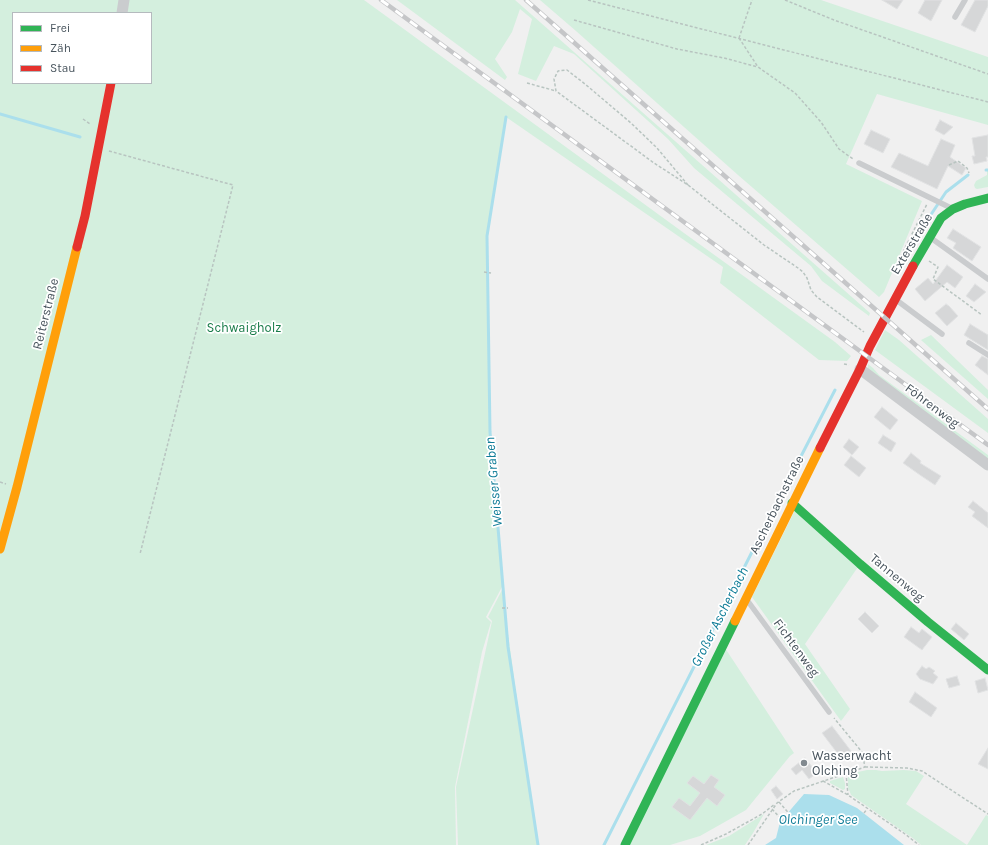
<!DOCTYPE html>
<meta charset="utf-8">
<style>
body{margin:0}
#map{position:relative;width:988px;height:845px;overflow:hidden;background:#f0f0f0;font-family:Karla,sans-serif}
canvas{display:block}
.legend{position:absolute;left:12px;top:12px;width:140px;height:72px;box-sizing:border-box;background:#fff;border:1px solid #b5babe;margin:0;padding:5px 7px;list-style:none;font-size:12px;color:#47535c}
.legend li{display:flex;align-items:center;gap:8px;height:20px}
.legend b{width:20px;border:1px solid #b5babe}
</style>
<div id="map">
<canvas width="988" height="845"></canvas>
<ul class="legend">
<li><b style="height:5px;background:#30b455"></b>Frei</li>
<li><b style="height:5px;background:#ff9f0a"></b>Zäh</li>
<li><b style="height:5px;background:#e5322d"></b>Stau</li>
</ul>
</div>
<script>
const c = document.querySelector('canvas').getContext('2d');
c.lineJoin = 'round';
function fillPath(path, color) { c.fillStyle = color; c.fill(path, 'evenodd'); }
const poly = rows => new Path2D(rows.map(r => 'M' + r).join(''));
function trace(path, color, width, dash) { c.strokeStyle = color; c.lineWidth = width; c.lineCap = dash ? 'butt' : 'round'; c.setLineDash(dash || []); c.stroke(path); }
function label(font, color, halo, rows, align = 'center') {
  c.font = font + ' Karla,sans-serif'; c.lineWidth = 3.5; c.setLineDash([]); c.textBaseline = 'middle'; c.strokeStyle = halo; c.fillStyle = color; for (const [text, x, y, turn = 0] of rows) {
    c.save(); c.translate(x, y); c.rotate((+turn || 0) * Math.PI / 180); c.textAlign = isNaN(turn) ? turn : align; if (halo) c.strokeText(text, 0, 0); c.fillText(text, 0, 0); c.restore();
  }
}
fillPath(poly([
 [0,0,364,0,684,233,835,342,851,356,847,361,819,360,720,283,723,267,506,117,487,236,490,432,503,585,486,617,491,622,482,652,455,787,456,845,0,845],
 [13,13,151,13,151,83,13,83],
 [397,0,515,0,870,313,869,316,822,281,811,266,694,168,668,139,574,54,554,46,536,81,518,74,532,19,520,9,512,32,495,59,507,77,505,80],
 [540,0,821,0,988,57,988,125,877,94,846,164,922,201,884,292,879,297,738,175,576,31],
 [987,171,988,171,988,187,977,189,975,188,974,185,976,181,987,175],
 [885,330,899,340,988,419,988,433,875,350],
 [931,335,988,390,988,399,921,340],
 [868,364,873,368,879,375,988,455,988,462,868,372],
 [796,508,860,564,805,644,850,709,841,721,752,597],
 [502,590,537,845,458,845,456,787,492,621,488,617],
 [725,648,794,753,790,756,746,810,700,836,670,845,628,845],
 [867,770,876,770,882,771,904,770,916,771,924,776,906,804,967,845,986,815,988,816,988,845,921,845,914,839,851,795,848,787,848,777,858,772],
 [843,777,845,783,845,789,843,790,830,783,830,781],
 [764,814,753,833,745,845,706,845,729,836]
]), '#d4efde');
fillPath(poly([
 [804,794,829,795,857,808,904,845,765,845,776,838,780,822]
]), '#abdfec');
trace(poly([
 [0,114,80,137],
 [506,117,487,236,490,432,508,647,538,845],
 [986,170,988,170],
 [901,264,930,216,946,192,968,175],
 [604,845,756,544,835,390]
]), '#abdfec', 3);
const building = poly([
 [882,0,903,0,897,9,882,0],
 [925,0,942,0,931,21,918,13,925,0],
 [975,0,988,0,988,6,975,32,961,25,975,0],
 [940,120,953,127,944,135,935,130,940,120],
 [871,130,890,139,883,153,864,144,871,130],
 [988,135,988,157,986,157,987,161,974,164,972,156,975,156,972,138,988,135],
 [941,139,955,145,950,157,966,168,962,175,948,166,937,189,891,167,899,153,928,166,941,139],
 [953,229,981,247,972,261,953,248,956,243,947,238,953,229],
 [947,265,963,277,955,288,947,282,925,301,915,289,928,278,933,284,947,265],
 [975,284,986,292,974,302,966,296,975,284],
 [946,304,949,306,958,316,947,326,935,313,946,304],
 [970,324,988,335,988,350,964,335,970,324],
 [982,356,988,359,988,375,975,365,982,356],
 [882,407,898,420,890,430,874,417,882,407],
 [883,435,896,443,891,452,878,443,883,435],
 [849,439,859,447,852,455,843,447,849,439],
 [911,453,921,461,920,463,941,476,935,485,920,475,903,463,911,453],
 [851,456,866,468,859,477,844,465,851,456],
 [973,501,988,513,988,528,972,516,975,512,968,507,973,501],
 [865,612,879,626,872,633,858,619,865,612],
 [956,623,969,634,964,640,951,629,956,623],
 [911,627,919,633,922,629,932,637,922,650,904,637,911,627],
 [922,666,926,669,929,667,935,671,933,673,938,677,933,684,920,679,916,674,922,666],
 [957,676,960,685,949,688,946,679,957,676],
 [985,678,988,690,978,693,975,681,985,678],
 [915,692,937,708,931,717,909,702,915,692],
 [832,726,851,751,841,758,822,733,832,726],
 [988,748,988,769,978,764,988,748],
 [805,758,817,773,809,779,802,770,796,775,791,769,805,758],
 [711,775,719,780,714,787,725,795,717,806,707,798,690,820,672,807,679,798,690,806,700,793,687,783,693,776,704,784,711,775],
 [776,786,783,794,777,799,771,790,776,786]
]);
fillPath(building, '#d6d7d8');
trace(building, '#e1e2e3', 1);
trace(poly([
 [588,0,988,102],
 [785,0,834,20,988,74],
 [574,20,677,49,724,58,758,67],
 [739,38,758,67,795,93,821,122,839,149,853,159],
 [739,38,752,0],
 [527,83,556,91],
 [83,119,90,124],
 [109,151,233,185,140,554],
 [949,165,958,161,967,168,969,173],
 [688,185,657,148,631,123,585,84,567,70,558,71,554,79,556,91,654,163,688,185,764,245,798,268,803,272,807,278,811,290,817,297,864,332],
 [929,261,938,267,933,279,982,315],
 [899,266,898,262,927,204],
 [484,272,491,273],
 [844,364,849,365],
 [0,482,6,484],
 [502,608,508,608],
 [865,767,907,768,922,771,988,814],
 [846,773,848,795],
 [823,781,848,795,905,834,919,845],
 [779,802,799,825],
 [772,809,784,822],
 [864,813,867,809],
 [701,845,726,834,762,814,775,804],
 [748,845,777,803,794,791,865,767,862,752,834,718]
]), '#b8c4c0', 1.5, [3, 2]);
trace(poly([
 [955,17,965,0],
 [859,163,951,208],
 [931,238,988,279],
 [895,299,942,334],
 [969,343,988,355],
 [747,600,829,712]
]), '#caccce', 5.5);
trace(poly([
 [122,13,124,0],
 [860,369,988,465]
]), '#caccce', 11);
trace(poly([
 [913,266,941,218,953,209,965,204,988,198],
 [792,503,860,564,928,622,988,670],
 [625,845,735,621]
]), '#30b455', 9);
trace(poly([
 [0,549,17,487,77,247],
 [735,621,820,448]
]), '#ff9f0a', 9);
trace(poly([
 [77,247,85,216,111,83],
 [820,448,860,369,870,346,913,266]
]), '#e5322d', 9);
const rail = poly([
 [381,0,988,445],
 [526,0,988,409]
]);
trace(rail, '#c5c6c8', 4.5);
trace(rail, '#fff', 3, [9]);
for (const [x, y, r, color] of [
 [804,763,4,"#828a90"]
]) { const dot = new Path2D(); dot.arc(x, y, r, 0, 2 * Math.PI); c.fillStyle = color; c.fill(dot); trace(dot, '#fff', 1.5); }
label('13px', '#47535c', '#fff', [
 ["Exterstraße",912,244,-59],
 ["Reiterstraße",46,314,-76],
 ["Föhrenweg",932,406,37],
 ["Ascherbachstraße",777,505,-64],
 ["Tannenweg",897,578,40],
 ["Fichtenweg",796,648,54]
]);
label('13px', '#197c49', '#fff', [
 ["Schwaigholz",244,328]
]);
label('13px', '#47535c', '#fff', [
 ["Wasserwacht",812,756],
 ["Olching",812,771]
], 'left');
label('italic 14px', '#107d98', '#fff', [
 ["Weisser Graben",494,482,-95],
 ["Großer Ascherbach",720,617,-63],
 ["Olchinger See",818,820]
]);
</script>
